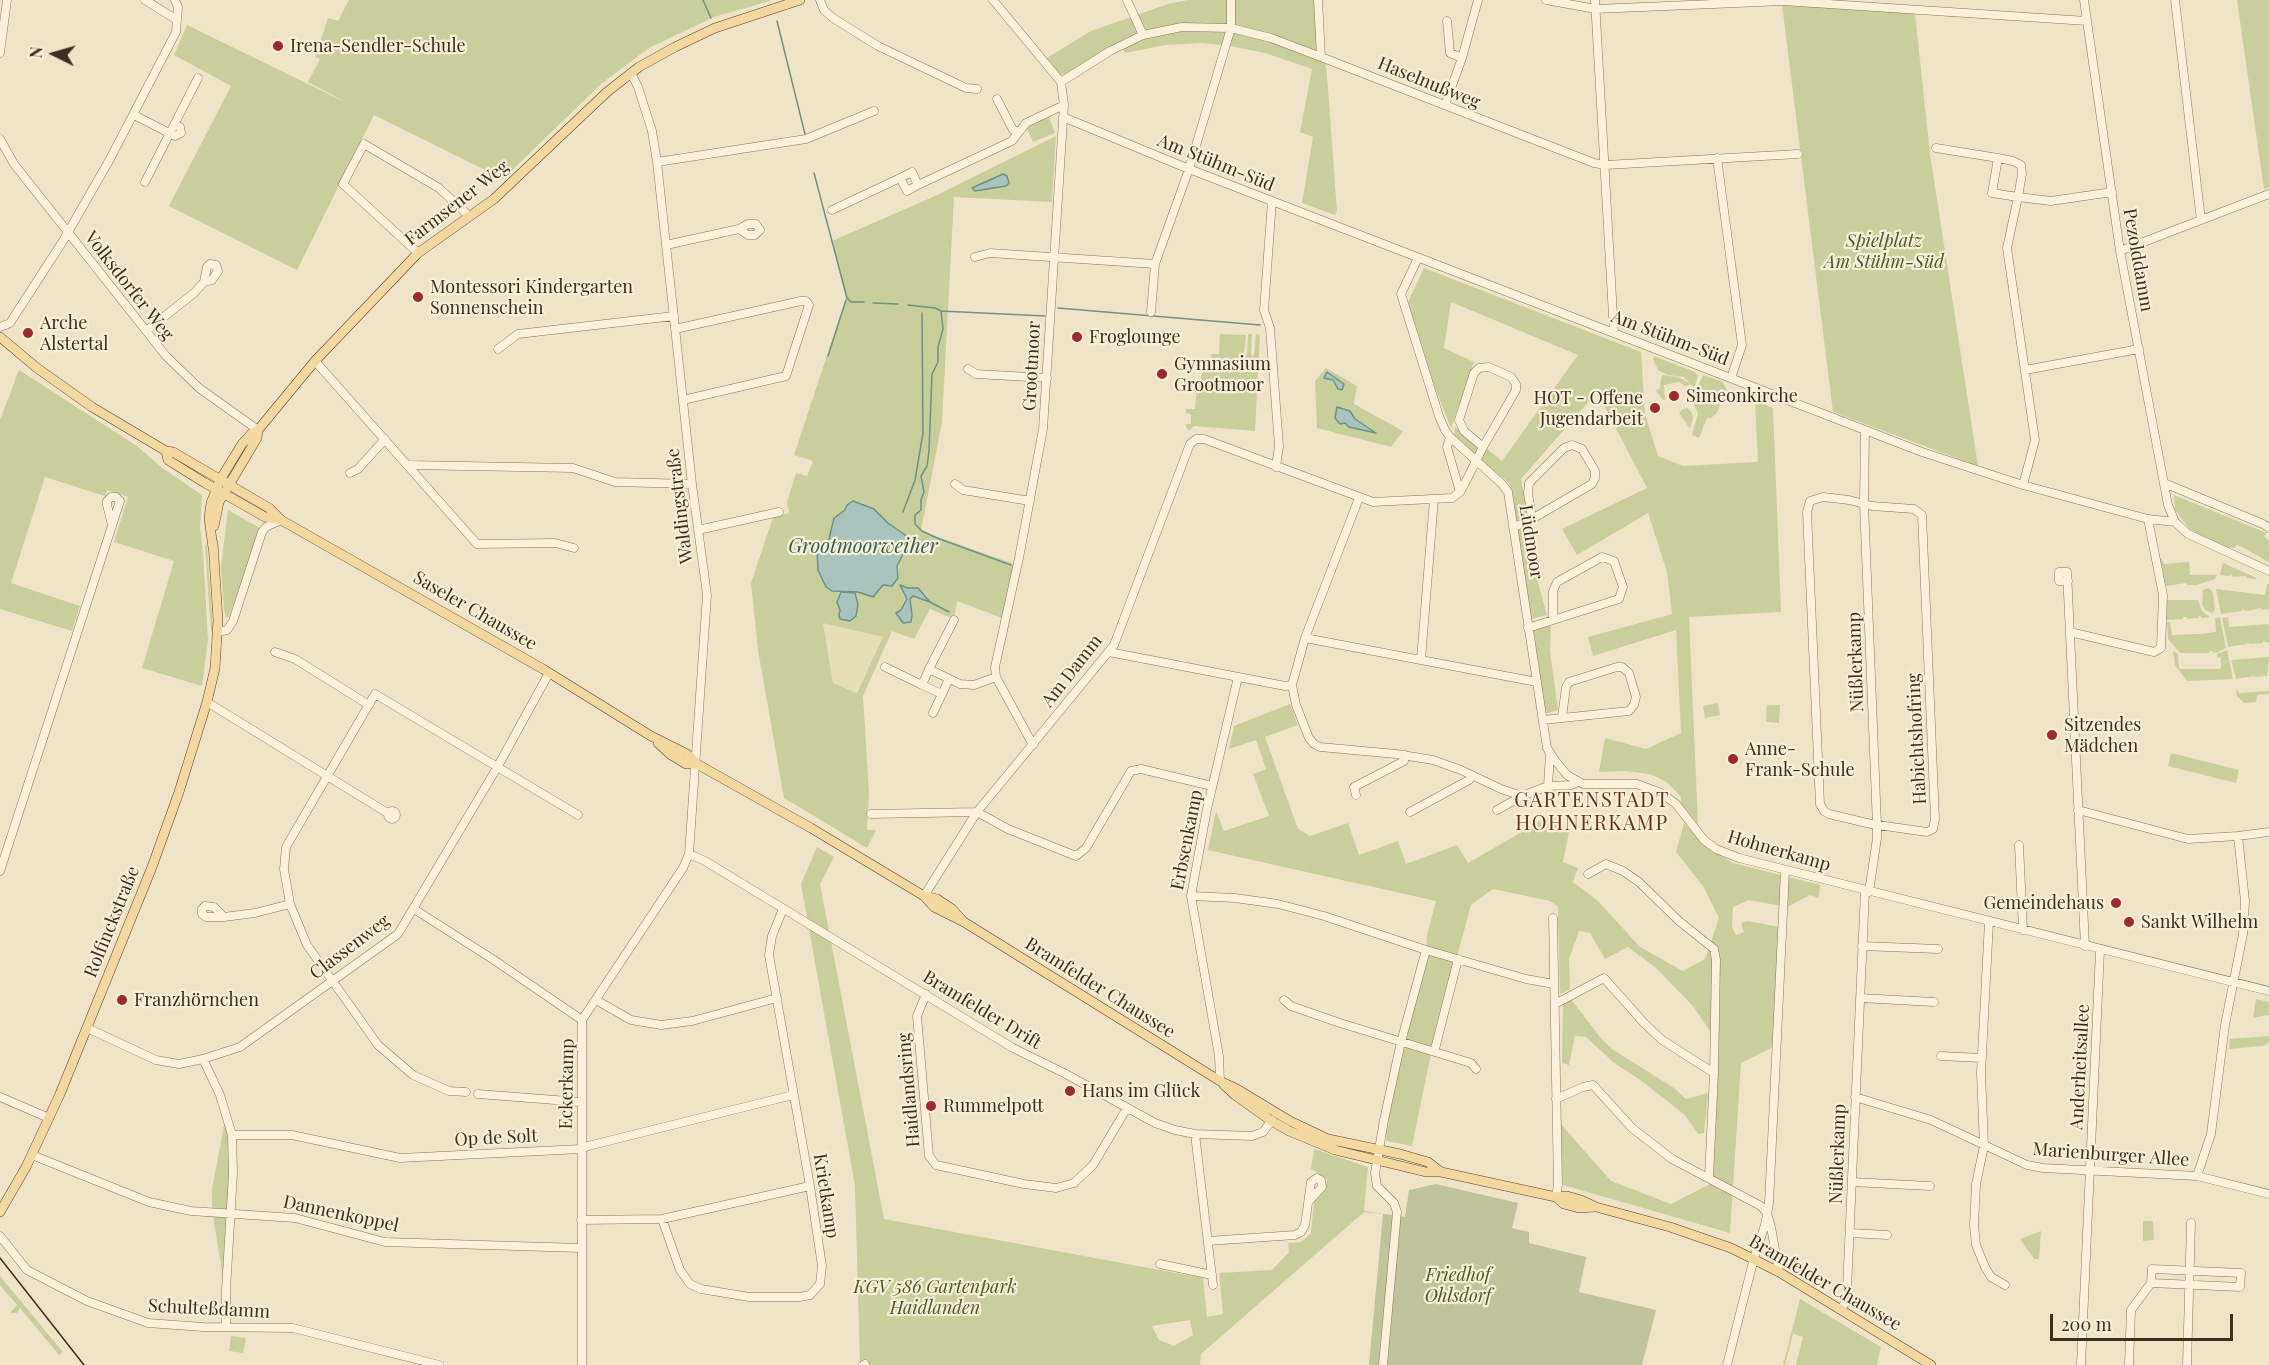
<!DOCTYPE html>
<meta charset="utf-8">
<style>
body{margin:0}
#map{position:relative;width:2269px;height:1365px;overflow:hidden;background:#f0e4c8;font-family:"Playfair Display",serif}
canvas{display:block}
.north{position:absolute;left:24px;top:24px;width:60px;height:60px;-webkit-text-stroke:4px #f7eed8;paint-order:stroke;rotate:275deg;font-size:16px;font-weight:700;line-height:24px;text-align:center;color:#3d2e20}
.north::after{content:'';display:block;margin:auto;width:21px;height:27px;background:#3d2e20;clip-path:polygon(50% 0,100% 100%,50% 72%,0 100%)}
.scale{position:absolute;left:2050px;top:1314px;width:183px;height:27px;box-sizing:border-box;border:3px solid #3d2e20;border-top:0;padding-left:8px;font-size:18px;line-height:21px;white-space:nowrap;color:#3d2e20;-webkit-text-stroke:4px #f7eed8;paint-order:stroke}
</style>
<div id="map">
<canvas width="2269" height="1365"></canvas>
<div class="north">N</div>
<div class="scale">200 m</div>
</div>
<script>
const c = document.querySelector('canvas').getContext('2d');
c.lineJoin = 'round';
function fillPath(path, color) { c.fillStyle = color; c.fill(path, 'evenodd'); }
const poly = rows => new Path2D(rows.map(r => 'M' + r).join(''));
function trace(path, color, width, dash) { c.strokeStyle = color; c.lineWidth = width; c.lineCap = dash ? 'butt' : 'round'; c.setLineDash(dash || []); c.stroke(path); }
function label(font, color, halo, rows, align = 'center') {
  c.font = font + ' "Playfair Display",serif'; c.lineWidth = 4.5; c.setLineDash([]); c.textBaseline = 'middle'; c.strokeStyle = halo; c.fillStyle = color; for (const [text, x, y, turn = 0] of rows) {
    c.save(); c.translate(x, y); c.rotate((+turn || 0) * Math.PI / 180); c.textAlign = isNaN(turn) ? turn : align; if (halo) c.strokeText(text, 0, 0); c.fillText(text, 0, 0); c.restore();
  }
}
fillPath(poly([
 [823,622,884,637,857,693,833,683]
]), '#e6deb5');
fillPath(poly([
 [349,0,770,0,770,1,714,17,649,48,601,84,503,179,374,115,297,270,169,206,231,86,174,55,187,25,349,104,308,82,320,59,315,57,328,18,338,21],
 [1188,0,1314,0,1318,60,1326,63,1337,211,1335,215,1302,203,1313,137,1300,132,1312,69,1265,53,1230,46,1202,43,1165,45,1125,53,1121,42,1061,76,1047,58,1091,31,1168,4],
 [2237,0,2269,0,2269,187,2264,189],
 [1782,5,1915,13,1930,154,1978,466,1833,412],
 [1049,117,1055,133,1033,142,1026,126],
 [1056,136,1052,202,954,197,942,422,921,531,1014,564,1002,618,957,601,954,619,930,609,914,639,892,631,863,696,869,793,867,830,876,830,867,848,784,798,758,650,751,583,773,517,789,513,787,502,796,473,807,476,813,461,794,455,846,298,832,241,935,196],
 [874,509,894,528,899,561,898,578,883,585,873,597,858,592,832,591,817,550,829,539,846,510],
 [823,623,883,637,857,693,833,683],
 [1424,268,1641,352,1645,414,1658,456,1683,466,1758,462,1755,401,1773,408,1781,612,1689,617,1698,824,1681,804,1681,797,1668,783,1659,778,1649,774,1625,771,1599,772,1605,738,1646,749,1681,733,1676,630,1593,656,1588,637,1672,614,1667,572,1648,513,1577,555,1562,529,1647,488,1597,392,1521,479,1528,516,1516,521,1512,490,1508,482,1479,459,1486,448,1502,461,1578,355,1451,302,1444,348,1474,362,1451,428,1435,388,1408,302],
 [1220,334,1246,335,1244,355,1247,355,1248,334,1252,334,1251,355,1254,356,1256,334,1260,335,1255,431,1194,426,1189,431,1186,427,1186,424,1191,424,1191,414,1186,413,1186,409,1195,409,1197,387,1191,386,1192,381,1200,381,1205,362,1210,362,1212,354,1219,354],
 [1654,356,1695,372,1698,376,1694,388,1684,377,1668,375,1658,370,1653,359],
 [1326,368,1357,386,1354,404,1403,431,1391,447,1317,428,1315,381],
 [19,370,137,446,161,467,202,495,200,528,203,553,208,640,202,686,142,668,174,561,114,542,128,497,107,490,105,496,45,477,11,583,80,606,72,631,0,609,0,420],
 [1662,375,1678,377,1691,384,1685,386,1679,382,1664,385,1665,400,1663,400,1655,389,1659,390],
 [1703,375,1723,382,1727,391,1721,389,1720,392,1724,393,1717,413,1711,418,1707,418,1699,438,1692,435,1698,414,1692,400],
 [1688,408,1692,413,1693,418,1690,429,1679,413,1683,409],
 [1455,427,1481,448,1475,456,1454,436],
 [2174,495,2267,533,2264,536,2269,541,2269,562,2242,547,2236,545,2235,548,2224,547,2204,538,2189,528,2175,510],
 [228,510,260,528,229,617,226,617,224,611,221,567],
 [1531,525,1532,561,1547,615,1531,619,1517,528],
 [207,545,213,629,211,632,205,546],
 [2160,559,2162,559,2164,564,2189,562,2190,575,2217,575,2215,579,2197,585,2187,585,2186,583,2166,586],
 [2223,563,2257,578,2256,579,2246,578,2246,576,2233,577,2230,574,2229,576,2221,575,2220,574],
 [2267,584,2269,584,2269,609,2262,610,2261,608,2246,611,2242,609,2242,611,2221,614,2216,589,2265,595],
 [2209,588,2213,593,2215,610,2212,613,2205,610,2202,604,2203,590],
 [2166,600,2198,600,2202,611,2210,617,2201,618,2201,616,2199,616,2198,618,2187,619,2187,617,2183,617,2183,619,2167,620],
 [2220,617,2226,648,2216,653,2210,651,2209,653,2180,653,2168,639,2167,622,2170,622,2172,635,2199,634,2216,632,2215,618],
 [2228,617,2229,627,2269,624,2269,643,2263,641,2263,643,2251,644,2247,643,2247,644,2228,647,2222,618],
 [1551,623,1550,651,1558,710,1545,714,1533,626],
 [2227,650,2233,679,2187,681,2175,665,2173,651,2178,654,2179,669,2221,669,2221,658,2217,657,2217,654],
 [2269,657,2267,676,2255,677,2255,676,2236,679,2231,660],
 [2236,688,2239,693,2269,691,2269,694,2257,695,2256,702,2244,703,2237,696],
 [1718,703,1720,715,1705,718,1703,706],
 [1290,704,1298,725,1265,737,1298,829,1310,836,1348,823,1359,855,1398,841,1406,864,1457,845,1468,863,1546,818,1556,819,1569,832,1563,862,1578,868,1573,882,1598,901,1640,947,1683,971,1705,959,1719,918,1703,886,1676,852,1684,823,1702,843,1733,863,1820,885,1819,898,1810,895,1787,907,1749,900,1733,907,1732,927,1736,935,1744,932,1741,923,1748,921,1779,927,1773,1047,1741,1063,1730,1233,1563,1185,1560,1123,1611,1181,1671,1204,1710,1184,1718,1051,1710,1031,1692,1005,1656,968,1628,947,1605,959,1590,933,1579,931,1569,959,1570,989,1560,994,1558,907,1550,901,1493,889,1471,905,1432,1049,1412,1146,1386,1141,1387,1119,1425,963,1427,935,1436,901,1208,850,1216,811,1224,831,1269,816,1253,774,1266,769,1256,740,1229,749,1234,726],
 [1767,705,1780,705,1779,723,1766,722],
 [2171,753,2239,770,2236,783,2168,766],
 [817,847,834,857,820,884,884,1219,1203,1278,1207,1317,1223,1314,1219,1273,1272,1270,1289,1252,1288,1243,1301,1242,1311,1233,1314,1201,1326,1189,1327,1179,1311,1169,1314,1149,1368,1167,1364,1211,1201,1354,1200,1365,860,1365,855,1186,801,884],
 [1190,1320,1193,1335,1174,1346,1159,1340,1152,1326],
 [1570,998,1600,1037,1612,1049,1674,1088,1686,1099,1708,1093,1704,1133,1698,1134,1685,1115,1643,1082,1613,1062,1586,1037,1575,1036,1569,1065,1562,1063,1563,1002],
 [2256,999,2269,1002,2269,1015,2253,1018],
 [2269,1036,2269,1042,2263,1046,2229,1049,2230,1039],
 [225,1121,228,1137,231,1172,223,1278,212,1210,212,1189],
 [2143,1221,2153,1221,2154,1240,2143,1241],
 [2041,1231,2039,1259,2034,1259,2020,1239],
 [0,1276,63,1352,59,1355,20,1308,17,1313,10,1313,17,1305,0,1285],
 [1800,1299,1881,1347,1877,1365,1796,1365,1803,1337,1793,1334,1785,1365,1783,1365],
 [231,1336,246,1338,243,1353,229,1351]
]), '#c9cf9b');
fillPath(poly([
 [1436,1184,1518,1203,1512,1228,1529,1232,1529,1243,1586,1257,1579,1292,1656,1310,1642,1365,1369,1365,1383,1214,1364,1212,1201,1354,1200,1365,1201,1354,1364,1211,1405,1217,1409,1190]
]), '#bfc49a');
const water = poly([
 [1003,174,1007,176,1009,183,1006,186,975,191,972,188,1003,174],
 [1327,372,1344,384,1342,390,1338,389,1333,380,1324,378,1327,372],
 [1337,407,1350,411,1355,419,1376,433,1349,427,1345,423,1340,424,1335,418,1337,407],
 [853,501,874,509,888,523,911,539,897,566,898,578,892,586,883,585,873,597,858,592,832,591,826,587,818,570,817,549,829,539,834,518,845,510,847,505,853,501],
 [900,585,908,588,918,588,930,602,913,596,910,599,912,615,911,622,903,623,896,613,901,610,907,599,900,585],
 [841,592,855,593,858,605,856,616,850,621,840,619,839,615,840,610,837,602,841,592]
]);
fillPath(water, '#a9c4bc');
trace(water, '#6f938a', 1.5);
trace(poly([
 [703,0,711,18],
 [777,21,805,134],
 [814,173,847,298,851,302,864,302],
 [873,303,898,304],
 [908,305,935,308,941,311,1045,316],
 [1058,308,1260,325],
 [941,311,943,329,938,347,938,362,932,374,929,451,927,466,921,476,924,492,921,500,921,510,915,515,915,524,922,531,937,538,1011,565],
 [828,356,846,300],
 [903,512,915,480,923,433,922,313],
 [930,602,949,612]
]), '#6f938a', 1.5);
const minor = poly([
 [145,0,177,20],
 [820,0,824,10,833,18,878,46,966,88,977,89],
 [993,0,1061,82,1064,105,1043,429,1019,558,995,667,996,677,1033,745],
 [1127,0,1143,35],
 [1318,0,1321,57],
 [1546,0,1596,9,1783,1,2087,21],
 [1595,0,1614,333],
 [2084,0,2120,251,2168,505,2175,522,2188,534,2269,571],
 [2175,0,2201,220],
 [1447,21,1450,53,1462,58],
 [0,53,7,0],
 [1061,82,1110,51,1143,35,1182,27,1231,28,1271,38,1321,57,1594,163,1606,165,1798,154],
 [997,99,1013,130,1019,132],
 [1445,105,1462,58,1478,0],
 [134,115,175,136,181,133,180,127,175,124],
 [1063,117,1189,169,1922,452,2023,485,2148,519,2175,522],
 [0,139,14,164,166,356,199,388,258,430],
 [1936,148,1998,158],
 [1717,158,1742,345,1731,378],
 [657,162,806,139,874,111],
 [145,182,198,78],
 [918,185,907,191,900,178,912,172,918,185,1012,141,1026,123,1064,105],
 [1272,201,1264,310,1270,328,1279,446,1276,467],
 [832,210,900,178],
 [666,245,739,229,748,224,756,224,760,230,755,235,748,235,739,229],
 [2120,251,2269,194],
 [418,253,343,184,364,144,439,188,469,216],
 [975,257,990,253,1155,264],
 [1418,258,1401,294,1439,416,1445,430,1450,437,1502,484,1508,492,1547,748,1554,759,1567,775,1583,784,1637,784,1661,793,1676,804,1704,840,1716,849,1739,858,2269,991],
 [1151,312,1155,264,1189,169,1231,28,1231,0],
 [0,327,10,323,63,241,110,159,176,32,178,7,175,0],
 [675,329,801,301,806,301,809,305,786,376,683,400],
 [146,331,194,293,204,282,212,280,218,271,216,265,210,264,207,267,204,282],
 [498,349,518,334,674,316],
 [315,361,477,544,555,543,574,548],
 [968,369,976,374,1047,378],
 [2025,370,2139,349],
 [1865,430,1864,504,1877,825,1877,838,1869,892],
 [1450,437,1447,447,1460,492],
 [409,465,573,468,615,482,692,484],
 [350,473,358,469,385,439],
 [2164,483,2263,524,2269,528],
 [955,484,963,490,1030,501],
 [2023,485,2035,440,2007,248,2018,197,2022,174,2021,165,2013,161,1998,158,1992,193,2018,197,2051,201,2112,192],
 [1823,497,1849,500,1872,506,1914,509,1922,515,1935,819,1933,829,1927,832,1871,824,1829,814,1824,811,1820,804,1807,512,1810,501,1823,497],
 [1513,527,1525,523,1592,484,1595,478,1595,471,1582,449,1572,445,1564,448,1529,483,1528,493,1532,519],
 [698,530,779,512],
 [2068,581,2059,581,2059,572,2067,572,2085,946],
 [1528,628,1619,599,1623,587,1614,561,1602,557,1557,582,1553,591,1553,619],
 [218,632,227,630,233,621,262,532,266,527,281,520],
 [2070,632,2154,652,2161,648,2163,595,2148,519],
 [1305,638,1537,682],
 [275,652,295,659,369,705],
 [1109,652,1285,686,1292,685],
 [1421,660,1434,499],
 [885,667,922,685],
 [929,669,954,620],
 [949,679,942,694,922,685,929,669,960,684,974,685,996,677],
 [1292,685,1296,705,1309,738,1314,744,1320,747,1396,754,1433,760,1461,770,1501,789,1522,796,1548,786,1571,785,1578,782],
 [1292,685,1305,638,1359,498],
 [207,702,389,814],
 [933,713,942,694],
 [1543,720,1629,711,1634,705,1636,697,1629,673,1622,667,1617,667,1569,682,1566,687,1562,717],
 [1548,786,1550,754],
 [1356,795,1354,787,1404,761,1405,755],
 [1497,810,1522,796],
 [2078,810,2188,839,2238,836,2269,832],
 '388 815a4 4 0 1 1 8 0a4 4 0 1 1-8 0Z',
 [1410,812,1469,780,1472,776],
 [871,814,977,812,1008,829,1076,856,1086,848,1131,771,1141,769,1212,786],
 [2019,845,2023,930],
 [689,854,705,861,1013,1048,1064,1073,1155,1123,1175,1130,1195,1134,1252,1136,1263,1132,1272,1120],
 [0,871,120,501,116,497,111,497,107,501,107,505,112,525],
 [1588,874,1606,864,1623,871,1639,882,1679,921,1714,949,1716,960,1714,1073,1709,1177],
 [924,896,977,812,1114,645,1190,444,1196,439,1204,439,1373,502,1452,498,1460,492,1467,479,1483,447,1516,390,1516,384,1511,377,1489,367,1479,368,1474,373,1459,420,1464,431,1483,447],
 [1191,896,1235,898,1278,904,1324,916,1426,950,1526,979,1554,984],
 [414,909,494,960,582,1020],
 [224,917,214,907,205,906,202,909,202,914,206,917,224,917,255,913,290,904],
 [1553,918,1558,1184,1556,1197],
 [1989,922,1981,1073,1984,1146,1976,1184,1974,1225,1976,1245,1985,1267,1991,1277,2005,1285],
 [1862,946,1938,949],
 [926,994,917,1016,929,1156,936,1165,1024,1184,1056,1188,1074,1183,1093,1165,1127,1108],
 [1860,998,1934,1002],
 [596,1000,631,1020,661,1025,692,1021,777,998],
 [1284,1000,1291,1006,1340,1023,1471,1063,1476,1069],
 [1555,1004,1604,978,1644,1023,1662,1040,1714,1073],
 [87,1028,156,1060,179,1064,203,1059,240,1047,398,934,498,766,549,673],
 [1435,1049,1458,959],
 [1941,1056,1982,1058],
 [203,1059,220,1095,232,1135,233,1173,226,1290,226,1327],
 [1220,1081,1219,1056,1191,896,1207,809,1238,677],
 [466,1092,449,1091,413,1075,378,1045,307,945,290,904,284,869,286,847,375,694,578,815],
 [478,1094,581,1102],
 [0,1097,49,1118],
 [1855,1097,1931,1120,2027,1165,2043,1168,2197,1176,2269,1194],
 [1556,1099,1583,1087,1593,1085,1632,1128,1672,1159,1761,1206,1767,1213,1771,1227,1779,1272],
 [1195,1134,1213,1285],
 [232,1135,292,1135,400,1158,581,1149,588,1146,793,1095],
 [32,1155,149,1202,191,1211,295,1218,385,1242,581,1248],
 [2197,1176,2211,1134,2225,1025,2243,934,2245,901,2238,836],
 [1852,1182,1930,1186],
 [662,1219,680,1270,690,1284,701,1289,749,1297,800,1297,810,1295,820,1284,822,1266,810,1186,769,955,772,936,783,909],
 [581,1220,662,1219,810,1186],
 [1850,1233,1887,1235],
 [0,1236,27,1270,87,1301,148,1323,203,1327,293,1328,439,1365],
 [1208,1241,1295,1235,1301,1232,1305,1225,1311,1182,1317,1178,1321,1180,1322,1187,1309,1201],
 [1160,1264,1212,1275],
 [2152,1269,2241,1273,2240,1287,2151,1283,2152,1269],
 [1841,1309,1845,1303,1847,1289,1865,891],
 [582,1365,582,1020,683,868,689,854,707,595,692,484,657,162,652,131,638,87,631,73],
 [863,1365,865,1364],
 [1383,1365,1397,1212,1394,1203,1377,1186,1375,1173,1384,1120,1401,1042,1426,950],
 [1727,1365,1754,1258,1765,1225,1769,1203,1785,871],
 [2081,1365,2100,950],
 [2129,1365,2131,1310,2151,1283],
 [2187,1365,2191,1223]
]);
const major = poly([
 [0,337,37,368,92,407,166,451,173,452,269,508,281,520,543,669,651,736,687,754,697,764,811,828,924,896,934,907,964,922,1220,1081,1237,1089,1290,1121,1328,1139,1400,1154,1428,1162,1441,1172],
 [166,451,168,460,205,483,265,517,281,520],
 [214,526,219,502,257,438,258,430],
 [213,548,209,518,211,503,220,480,242,444,251,434,258,430,315,361,418,253,494,199,607,92,639,67,675,47,715,28,800,0],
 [658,743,671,755,686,764,697,764],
 [924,896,937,899,952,909,962,920],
 [1224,1085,1235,1095,1270,1120,1289,1131,1335,1150,1426,1172,1441,1172,1556,1197,1567,1196,1581,1200,1596,1207,1670,1227,1731,1248,1779,1272,1931,1365],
 [1556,1197,1564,1204,1579,1208,1595,1207],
 [0,1212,26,1167,60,1094,152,867,179,792,207,702,215,668,218,620,213,543]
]);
trace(minor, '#8d765c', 9);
trace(major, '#5b4430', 10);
trace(minor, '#faf1dc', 8);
trace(major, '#f3d9a0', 9);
trace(poly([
 [0,1258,84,1365]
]), '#3d2e20', 1.5);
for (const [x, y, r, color] of [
 [278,46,6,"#9e2a2b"],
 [418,297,6,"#9e2a2b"],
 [28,333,6,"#9e2a2b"],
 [1077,337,6,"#9e2a2b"],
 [1162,374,6,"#9e2a2b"],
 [1674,396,6,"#9e2a2b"],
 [1655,408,6,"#9e2a2b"],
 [2052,735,6,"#9e2a2b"],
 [1733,759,6,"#9e2a2b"],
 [2116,903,6,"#9e2a2b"],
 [2129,922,6,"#9e2a2b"],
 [122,1000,6,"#9e2a2b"],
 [1070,1091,6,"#9e2a2b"],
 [931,1106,6,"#9e2a2b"]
]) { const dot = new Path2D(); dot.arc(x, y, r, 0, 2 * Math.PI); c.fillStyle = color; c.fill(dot); trace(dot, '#f7eed8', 2); }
label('18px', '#3d2e20', '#f7eed8', [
 ["Irena-Sendler-Schule",290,46],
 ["Montessori Kindergarten",430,287],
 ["Sonnenschein",430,308],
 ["Arche",40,323],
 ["Alstertal",40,344],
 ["Froglounge",1089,337],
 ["Gymnasium",1174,364],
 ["Grootmoor",1174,385],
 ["Simeonkirche",1686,396],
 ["HOT - Offene",1643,398,"right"],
 ["Jugendarbeit",1643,419,"right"],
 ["Sitzendes",2064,725],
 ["Mädchen",2064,746],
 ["Anne-",1745,749],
 ["Frank-Schule",1745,770],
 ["Gemeindehaus",2104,903,"right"],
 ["Sankt Wilhelm",2141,922],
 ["Franzhörnchen",134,1000],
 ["Hans im Glück",1082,1091],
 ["Rummelpott",943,1106]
], 'left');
label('18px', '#3d2e20', '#f7eed8', [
 ["Haselnußweg",1429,83,22],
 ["Am Stühm-Süd",1216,163,22],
 ["Farmsener Weg",457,203,-38],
 ["Pezolddamm",2138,260,80],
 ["Volksdorfer Weg",129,286,52],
 ["Am Stühm-Süd",1670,338,21],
 ["Grootmoor",1032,366,-87],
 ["Waldingstraße",680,506,-97],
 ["Lüdmoor",1531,542,81],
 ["Saseler Chaussee",475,611,30],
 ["Nüßlerkamp",1856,662,-92],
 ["Am Damm",1072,671,-52],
 ["Habichtshofring",1917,739,-93],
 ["Erbsenkamp",1187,840,-79],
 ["Hohnerkamp",1779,851,16],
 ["Rolfinckstraße",112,922,-68],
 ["Classenweg",350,947,-37],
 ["Bramfelder Chaussee",1100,988,32],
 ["Bramfelder Drift",982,1010,31],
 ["Anderheitsallee",2080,1067,-87],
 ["Eckerkamp",567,1084,-89],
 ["Haidlandsring",909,1090,-95],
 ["Op de Solt",496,1138,-3],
 ["Nüßlerkamp",1838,1154,-88],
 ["Marienburger Allee",2111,1155,4],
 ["Krietkamp",826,1196,81],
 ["Dannenkoppel",341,1214,12],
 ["Bramfelder Chaussee",1825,1283,30],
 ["Schulteßdamm",209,1309,3]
]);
label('italic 18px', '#4d5a26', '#f7eed8', [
 ["Spielplatz",1884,241],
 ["Am Stühm-Süd",1884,262],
 ["Friedhof",1458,1275],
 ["Ohlsdorf",1458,1296],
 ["KGV 586 Gartenpark",935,1287],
 ["Haidlanden",935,1308]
]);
label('italic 20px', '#2f5d5a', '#f7eed8', [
 ["Grootmoorweiher",863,547]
]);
c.letterSpacing = '1.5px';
label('20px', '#6b2e1e', '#f7eed8', [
 ["GARTENSTADT",1592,801],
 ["HOHNERKAMP",1592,824]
]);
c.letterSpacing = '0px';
</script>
